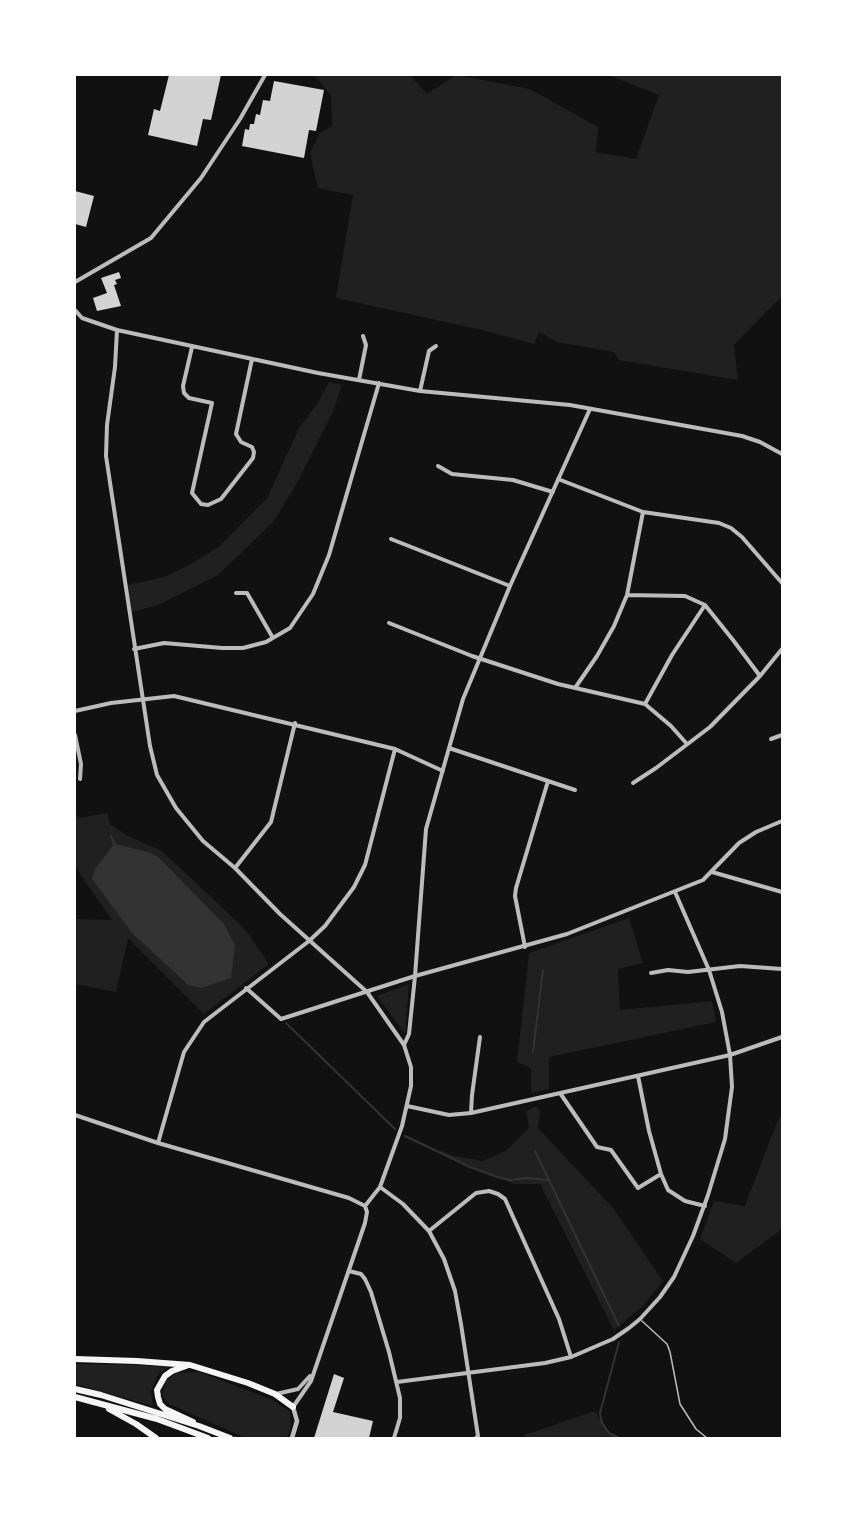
<!DOCTYPE html>
<style>
body{margin:0}
#map{position:relative;width:857px;height:1513px;overflow:hidden;background:#111;font-family:Merriweather,serif}
canvas{display:block}
.frame{position:absolute;inset:0;border:76px solid #fff;pointer-events:none}
</style>
<div id="map">
<canvas width="857" height="1513"></canvas>
<div class="frame"></div>
</div>
<script>
const c = document.querySelector('canvas').getContext('2d');
c.lineJoin = 'round';
function fillPath(path, color) { c.fillStyle = color; c.fill(path, 'evenodd'); }
const poly = rows => new Path2D(rows.map(r => 'M' + r).join(''));
function trace(path, color, width, dash) { c.strokeStyle = color; c.lineWidth = width; c.lineCap = dash ? 'butt' : 'round'; c.setLineDash(dash || []); c.stroke(path); }
fillPath(poly([
 [314,75,410,75,427,94,456,75,530,89,598,127,596,152,636,159,659,95,608,75,782,75,782,296,734,345,738,380,619,360,614,352,557,342,539,332,534,344,482,330,336,298,353,195,318,188,310,153,320,133,332,126,331,95],
 [329,382,342,385,333,412,296,485,273,522,218,575,158,605,132,612,128,585,164,577,189,565,220,546,267,498,299,428,317,404],
 [107,813,110,824,128,836,162,851,244,928,269,964,204,1014,128,938,116,992,75,984,75,919,112,920,81,876,76,866,75,814,80,818],
 [92,879,188,985,132,933],
 [629,918,643,963,618,969,620,1010,712,1001,716,1022,549,1057,549,1089,531,1093,531,1068,517,1062,529,953],
 [409,984,405,1034,377,996],
 [537,1106,540,1112,538,1128,613,1208,663,1281,642,1307,614,1330,540,1184,514,1184,440,1154,441,1150,454,1156,483,1161,507,1150,529,1128,526,1111],
 [782,1114,782,1229,736,1263,700,1239,714,1201,745,1206,777,1122],
 [75,1364,137,1365,169,1367,159,1373,151,1391,153,1406,75,1384],
 [199,1372,273,1400,290,1412,291,1427,287,1438,246,1438,169,1404,162,1396,166,1381,176,1373],
 [595,1411,609,1433,619,1438,525,1438,525,1435]
]), '#202020');
fillPath(poly([
 [114,844,148,852,158,857,224,924,235,945,231,978,202,988,188,985,132,933,92,879,95,869]
]), '#333');
trace(poly([
 [111,836,115,845],
 [286,1023,395,1129],
 [533,1052,543,970],
 [405,1136,470,1167,497,1177,510,1180,525,1178,548,1180],
 [535,1151,619,1326],
 [619,1438,609,1433,602,1423,600,1413,619,1342]
]), '#333', 2);
fillPath(poly([
 [169,75,221,75,211,120,203,119,197,146,148,135,154,109,160,111],
 [274,81,324,90,316,131,309,130,304,158,242,146,245,129,249,130,250,124,254,124,256,114,260,115,263,100,270,101],
 [75,191,94,196,86,227,75,224],
 [119,272,121,278,115,280,117,284,114,285,121,306,97,311,93,298,107,293,101,278],
 [334,1374,344,1378,333,1412,373,1421,369,1438,314,1438]
]), '#d3d3d3');
trace(poly([
 [642,1321,667,1344,670,1352,680,1404,696,1429,707,1438]
]), '#bcbcbc', 1.5);
trace(poly([
 [75,282,151,238,201,178,240,119,265,75],
 [75,310,82,318,117,330,318,373,420,391,570,405,742,436,760,442,782,454],
 [117,330,115,367,107,425,106,456,150,746,157,775,176,808,203,841,235,868,280,914,367,992,404,1045,411,1067,411,1086,402,1126,380,1187,365,1206,367,1212,365,1223,311,1381,293,1407],
 [192,347,183,386,184,393,189,398,212,403,192,493,201,504,208,505,221,499,253,458,254,452,252,447,241,442,236,434,252,359],
 [359,380,366,345,363,336],
 [420,391,429,351,436,346],
 [438,466,452,474,513,480,553,492],
 [558,479,643,512,719,523,731,528,742,537,782,583],
 [391,539,510,586],
 [236,593,247,593,273,638],
 [627,595,685,596,705,605,733,640,760,676],
 [389,623,472,656,558,684,645,704,671,726,687,744],
 [134,649,164,643,222,648,243,648,266,642,290,628,313,594,329,555,379,383],
 [575,688,597,656,614,626,627,595,643,512],
 [645,704,672,655,705,605],
 [75,711,111,703,174,696,395,749,443,771],
 [75,735,81,764,80,779],
 [771,739,782,735],
 [449,748,548,781,516,888,515,896,525,947],
 [548,781,575,790],
 [633,783,656,768,710,727,760,676,782,649],
 [235,868,271,822,295,723],
 [712,872,782,892],
 [651,973,668,970,688,972,740,966,782,969],
 [246,988,281,1019,415,976,567,934,703,880,739,843,756,832,782,821],
 [404,1045,409,1034,415,976,426,829,463,699,510,586,590,409],
 [638,1076,649,1131,661,1174,668,1190,685,1201,705,1206],
 [560,1093,597,1147,611,1150,638,1188,661,1174],
 [407,1106,449,1115,471,1113,730,1055,782,1037],
 [471,1113,472,1095,480,1037],
 [75,1115,158,1143,349,1198,365,1206],
 [158,1143,184,1052,204,1022,309,941,325,926,354,887,365,865,395,749],
 [380,1187,403,1204,429,1231,444,1259,455,1291,461,1324,478,1436,476,1438],
 [429,1231,476,1193,489,1191,498,1194,505,1199,559,1319,571,1357],
 [349,1271,361,1274,365,1279,371,1292,389,1352,400,1398,400,1418,394,1438],
 [397,1382,545,1363,571,1357,613,1339,629,1328,640,1319,660,1297,674,1277,693,1236,708,1195,725,1139,732,1087,730,1055,722,1012,709,970,675,892],
 [276,1394,298,1389,310,1376]
]), '#bcbcbc', 4);
trace(poly([
 [292,1438,297,1421,293,1407]
]), '#bcbcbc', 4.5);
trace(poly([
 [75,1359,137,1361,190,1365,248,1383,275,1394,293,1407],
 [186,1366,172,1371,165,1376,157,1390,158,1397,160,1404,165,1409,193,1422],
 [75,1389,101,1395,199,1426,230,1438],
 [75,1397,157,1419,208,1438],
 [109,1409,136,1424,156,1438]
]), '#f5f5f5', 6);
</script>
